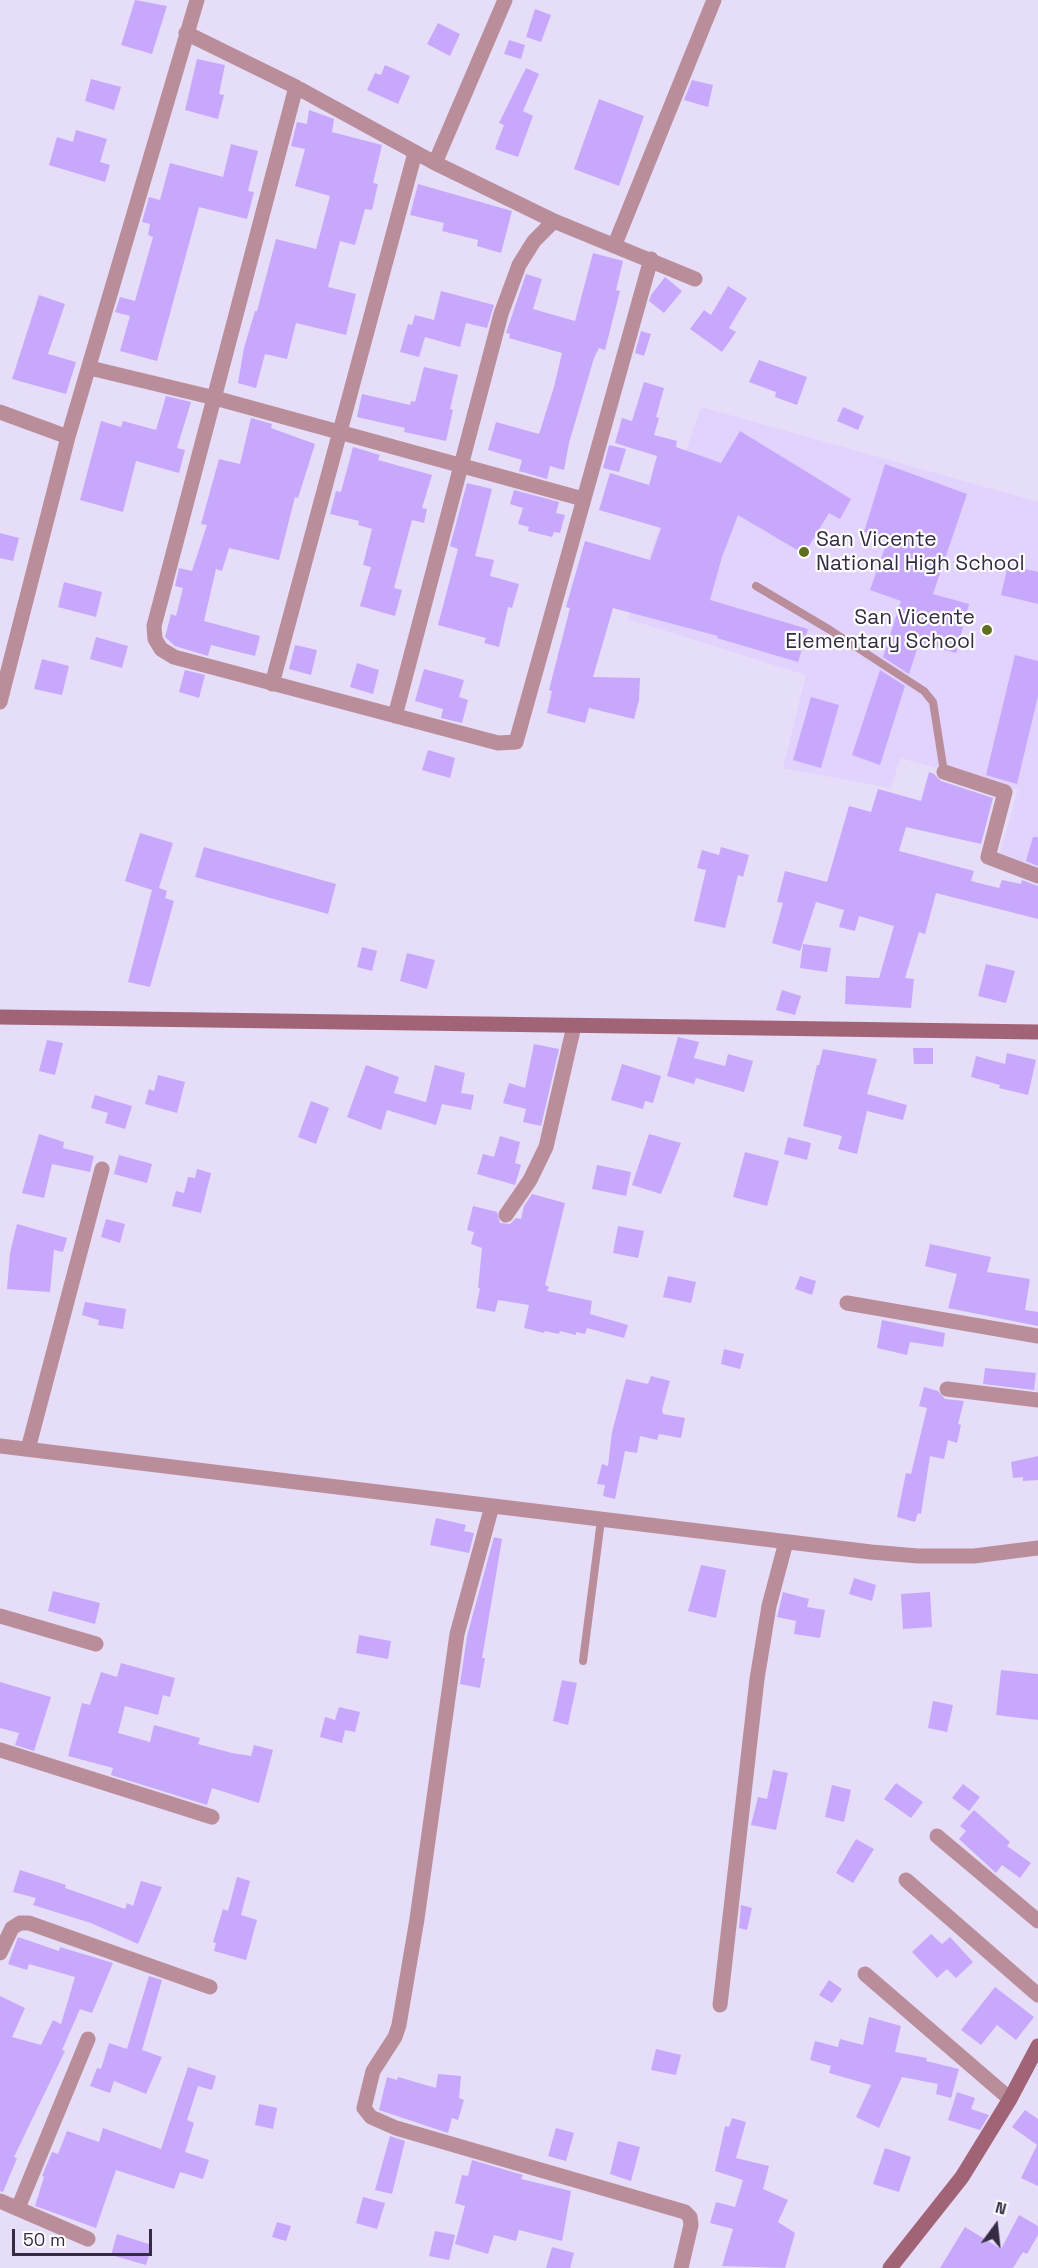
<!DOCTYPE html>
<style>
body{margin:0}
#map{position:relative;width:1038px;height:2268px;overflow:hidden;background:#e6ddf8;font-family:"Space Grotesk",sans-serif}
canvas{display:block}
.north{position:absolute;left:966px;top:2196px;width:60px;height:60px;-webkit-text-stroke:4px #fff;paint-order:stroke;rotate:15deg;font-size:16px;font-weight:700;line-height:24px;text-align:center;color:#352b45}
.north::after{content:'';display:block;margin:auto;width:21px;height:27px;background:#352b45;clip-path:polygon(50% 0,100% 100%,50% 72%,0 100%)}
.scale{position:absolute;left:12px;top:2229px;width:140px;height:27px;box-sizing:border-box;border:3px solid #352b45;border-top:0;padding-left:8px;font-size:18px;line-height:21px;white-space:nowrap;color:#352b45;-webkit-text-stroke:4px #fff;paint-order:stroke}
</style>
<div id="map">
<canvas width="1038" height="2268"></canvas>
<div class="north">N</div>
<div class="scale">50 m</div>
</div>
<script>
const c = document.querySelector('canvas').getContext('2d');
c.lineJoin = 'round';
function fillPath(path, color) { c.fillStyle = color; c.fill(path, 'evenodd'); }
const poly = rows => new Path2D(rows.map(r => 'M' + r).join(''));
function trace(path, color, width, dash) { c.strokeStyle = color; c.lineWidth = width; c.lineCap = dash ? 'butt' : 'round'; c.setLineDash(dash || []); c.stroke(path); }
function label(font, color, halo, rows, align = 'center') {
  c.font = font + ' "Space Grotesk",sans-serif'; c.lineWidth = 4.5; c.setLineDash([]); c.textBaseline = 'middle'; c.strokeStyle = halo; c.fillStyle = color; for (const [text, x, y, turn = 0] of rows) {
    c.save(); c.translate(x, y); c.rotate((+turn || 0) * Math.PI / 180); c.textAlign = isNaN(turn) ? turn : align; if (halo) c.strokeText(text, 0, 0); c.fillText(text, 0, 0); c.restore();
  }
}
fillPath(poly([
 [701,407,1038,502,1038,868,1000,853,1018,790,900,758,891,788,783,768,806,675,628,619]
]), '#e1d2fe');
fillPath(poly([
 [135,0,167,6,152,54,121,45],
 [535,9,551,15,541,42,526,37],
 [438,23,460,34,450,56,427,44],
 [509,40,525,45,521,59,504,54],
 [197,59,225,65,219,94,224,95,218,119,185,110],
 [385,65,410,76,398,104,367,90,375,73,381,75],
 [526,68,539,74,523,111,533,116,518,157,495,149,504,125,499,123],
 [91,79,121,87,114,110,85,101],
 [692,80,713,85,708,107,684,100],
 [599,99,644,116,619,186,574,169],
 [309,110,334,119,332,132,382,145,373,183,378,184,372,210,365,209,355,245,340,241,328,287,356,294,346,335,296,323,287,359,265,354,256,388,238,383,244,348,255,311,257,311,276,239,316,249,330,196,295,186,305,149,291,146,297,122,307,124],
 [76,130,107,139,100,162,110,165,105,182,49,165,57,137,73,142],
 [231,144,258,151,248,191,254,192,247,219,199,207,157,361,120,351,130,316,115,312,120,297,135,301,153,237,148,235,150,224,142,222,149,197,160,200,170,163,223,177],
 [418,184,512,211,501,253,477,246,478,240,442,231,444,223,410,215],
 [593,253,623,261,616,290,620,291,605,350,599,348,594,358,569,443,564,470,550,466,547,479,519,471,522,460,488,450,496,422,539,434,554,387,562,353,509,338,510,334,506,333,526,274,542,279,533,309,575,321],
 [665,277,682,291,664,313,649,301,651,295],
 [728,286,747,298,729,328,736,332,722,352,690,329,704,310,711,315],
 [441,291,494,305,487,328,466,323,460,347,425,337,419,357,400,352,408,324,412,325,415,315,434,320],
 [39,295,65,304,48,354,76,362,66,394,12,379],
 [641,331,651,334,644,356,635,353],
 [759,360,807,377,797,405,775,397,776,392,749,382],
 [424,367,458,375,450,409,453,410,446,441,404,432,405,428,357,417,362,394,410,405,411,401,415,402],
 [644,382,664,388,656,417,659,418,654,435,677,441,676,447,721,463,740,431,851,499,840,519,829,513,804,554,738,515,722,557,710,600,808,629,798,662,717,638,718,636,613,608,593,677,640,678,639,700,634,719,589,708,585,723,547,713,552,691,549,690,570,608,566,607,585,541,650,560,661,528,599,510,610,473,649,485,657,456,615,443,622,418,632,421],
 [166,396,191,402,177,448,185,450,179,473,136,461,123,512,80,500,101,421,121,427,123,421,156,430],
 [843,407,864,416,858,430,837,421],
 [251,418,272,424,271,428,315,444,298,498,295,497,279,560,229,548,222,571,216,569,204,621,260,636,255,656,211,645,208,656,175,646,165,637,171,614,176,616,183,588,175,586,179,568,192,571,207,525,201,524,219,459,240,464],
 [609,445,626,449,619,472,603,468],
 [353,447,380,455,378,460,432,475,422,508,427,509,424,523,412,520,394,588,402,590,395,616,360,606,371,567,363,565,372,529,358,525,359,521,330,514,336,491,341,492],
 [885,464,967,494,933,594,969,604,956,653,919,643,909,674,883,657,901,601,870,590,888,539,864,532],
 [467,483,492,489,475,556,494,560,490,576,519,584,512,608,508,607,499,647,484,643,486,638,438,625,458,549,450,546],
 [514,490,559,502,556,513,565,515,560,533,554,532,552,537,528,531,529,527,518,524,523,508,510,504],
 [0,533,19,538,13,561,0,558],
 [1008,565,1038,572,1038,604,1001,595],
 [64,582,102,592,96,617,58,607],
 [96,637,128,646,122,668,90,659],
 [295,645,317,650,311,675,289,669],
 [1015,655,1038,661,1038,696,1017,784,986,775],
 [42,659,69,666,62,695,34,689],
 [357,663,379,670,373,694,350,687],
 [424,669,464,680,459,697,468,700,462,723,441,718,443,709,415,701],
 [185,670,205,675,199,698,179,692],
 [880,670,905,686,880,765,852,755],
 [811,697,839,705,821,768,793,760],
 [428,750,455,758,450,778,422,770],
 [929,772,934,774,941,781,993,798,981,844,906,827,899,851,974,871,971,881,999,888,1002,880,1021,884,1022,880,1038,886,1038,919,936,893,925,934,919,932,905,978,914,979,911,1008,845,1004,846,976,879,978,894,926,859,916,855,931,839,927,844,910,816,902,800,951,772,943,783,903,777,902,785,871,827,882,849,806,871,812,878,789,921,801],
 [140,833,173,843,159,888,167,891,165,898,174,901,150,987,128,982,152,890,125,881],
 [1033,837,1038,837,1038,866,1026,861],
 [204,847,336,884,328,914,195,877],
 [721,847,749,855,743,877,738,875,725,928,694,921,706,870,697,868,702,850,719,855],
 [803,944,831,948,827,972,800,968],
 [362,947,377,951,372,971,357,967],
 [407,953,435,960,427,989,400,981],
 [986,964,1015,971,1006,1003,978,996],
 [782,990,801,996,795,1015,776,1010],
 [678,1037,699,1042,694,1058,725,1066,728,1054,753,1061,744,1092,696,1078,694,1084,667,1076],
 [47,1040,63,1043,55,1075,39,1071],
 [534,1044,559,1049,541,1126,523,1122,526,1109,503,1103,509,1083,525,1088],
 [913,1048,933,1048,933,1064,914,1064],
 [823,1049,877,1059,867,1094,907,1105,903,1120,867,1111,857,1154,838,1149,842,1136,803,1126,817,1065,819,1065],
 [1007,1053,1036,1060,1028,1095,999,1088,1000,1085,971,1077,976,1056,1005,1064],
 [622,1064,661,1076,653,1103,645,1101,643,1109,611,1100],
 [366,1065,399,1077,394,1093,426,1102,435,1065,465,1073,461,1093,474,1095,471,1110,442,1104,436,1125,387,1110,381,1130,347,1117],
 [158,1075,185,1082,177,1113,145,1104,149,1089,154,1091],
 [95,1095,132,1106,125,1129,105,1123,108,1113,91,1108],
 [311,1101,329,1108,316,1144,298,1137],
 [39,1134,64,1142,63,1148,94,1156,90,1172,52,1164,44,1198,22,1193],
 [649,1134,681,1143,661,1194,632,1185],
 [500,1136,520,1142,515,1163,521,1165,515,1185,477,1174,483,1154,494,1157],
 [788,1137,811,1143,807,1160,784,1154],
 [745,1152,779,1161,767,1206,733,1197],
 [119,1155,152,1164,147,1183,114,1174],
 [597,1165,631,1172,626,1196,592,1189],
 [197,1169,211,1173,201,1213,172,1206,176,1191,184,1193,188,1177,195,1178],
 [532,1194,565,1203,545,1285,549,1287,547,1291,592,1301,590,1314,628,1325,624,1338,587,1328,585,1334,576,1332,576,1335,560,1331,559,1334,545,1331,544,1333,524,1328,529,1305,498,1300,495,1312,476,1308,480,1288,478,1288,482,1248,471,1244,474,1232,467,1230,473,1206,497,1212,500,1223,510,1224,516,1218,521,1219,524,1206],
 [106,1219,125,1224,120,1243,101,1237],
 [17,1224,67,1238,63,1252,54,1250,50,1292,7,1289,10,1253],
 [618,1226,644,1231,638,1258,613,1253],
 [930,1244,991,1257,987,1272,1030,1279,1025,1310,1038,1312,1038,1326,948,1308,957,1274,925,1266],
 [668,1276,696,1282,691,1303,663,1297],
 [800,1276,816,1281,812,1295,795,1289],
 [85,1302,126,1309,123,1329,98,1325,99,1320,82,1315],
 [882,1320,945,1333,943,1347,910,1342,907,1355,877,1348],
 [724,1349,744,1354,740,1369,721,1364],
 [985,1368,1036,1373,1034,1390,983,1384],
 [651,1376,670,1381,662,1410,663,1414,685,1418,681,1438,659,1434,657,1440,640,1436,637,1453,625,1451,615,1499,603,1496,605,1485,597,1484,602,1464,608,1466,612,1432,626,1379,648,1384],
 [924,1387,938,1391,945,1399,964,1401,958,1424,961,1425,957,1443,948,1440,944,1459,930,1456,921,1514,918,1513,915,1522,897,1517,906,1473,911,1474,927,1408,919,1406],
 [1038,1456,1038,1480,1023,1481,1023,1477,1013,1478,1011,1462],
 [436,1518,466,1525,464,1531,474,1533,469,1553,430,1545],
 [494,1537,502,1539,482,1658,485,1658,480,1688,460,1684,467,1636],
 [701,1565,726,1570,716,1618,688,1611],
 [854,1578,876,1585,872,1601,849,1594],
 [53,1591,100,1603,95,1624,48,1611],
 [783,1592,809,1599,807,1607,825,1610,820,1638,794,1634,796,1621,777,1617],
 [930,1592,932,1627,903,1629,901,1594],
 [359,1635,391,1641,388,1659,356,1653],
 [121,1663,175,1678,170,1697,163,1695,158,1715,125,1706,118,1733,150,1742,154,1725,200,1738,198,1744,232,1753,251,1756,254,1745,273,1750,259,1803,212,1788,207,1805,111,1775,113,1768,68,1756,82,1703,90,1705,101,1672,117,1677],
 [1001,1670,1038,1674,1038,1720,996,1715],
 [562,1680,577,1683,568,1725,553,1721],
 [0,1682,51,1697,34,1751,15,1745,19,1733,0,1728],
 [933,1701,953,1705,947,1732,928,1728],
 [339,1707,360,1712,355,1732,345,1730,342,1743,320,1737,325,1717,335,1720],
 [773,1770,788,1773,776,1830,751,1825,758,1797,767,1799],
 [896,1783,923,1802,911,1818,884,1799],
 [963,1784,980,1797,969,1811,952,1798],
 [832,1785,851,1790,844,1822,825,1817],
 [974,1810,1010,1842,1007,1846,1031,1863,1020,1878,1002,1865,996,1873,959,1839,966,1831,960,1826],
 [856,1839,874,1849,853,1883,836,1873],
 [20,1870,66,1885,65,1888,125,1909,127,1903,133,1906,141,1881,162,1887,138,1944,91,1923,33,1905,36,1898,13,1892],
 [237,1877,250,1881,241,1915,257,1920,246,1960,214,1951,216,1943,213,1942,223,1909,228,1911],
 [741,1905,752,1908,747,1930,739,1928],
 [931,1934,942,1944,950,1937,973,1962,956,1978,947,1969,937,1978,912,1952],
 [18,1937,59,1951,60,1947,113,1963,92,2013,80,2009,62,2050,65,2051,14,2157,17,2158,3,2192,0,2191,0,1996,25,2008,12,2037,41,2045,53,2020,61,2024,75,1977,29,1964,27,1970,8,1964],
 [149,1976,162,1980,142,2050,162,2057,146,2094,114,2081,110,2093,90,2086,97,2068,101,2069,109,2043,127,2049],
 [829,1980,842,1989,832,2003,819,1995],
 [995,1987,1034,2017,1016,2040,997,2025,981,2045,961,2030],
 [869,2017,901,2026,895,2052,927,2058,926,2061,959,2069,951,2098,936,2094,938,2084,902,2077,879,2128,856,2117,871,2085,829,2073,831,2066,810,2060,815,2041,838,2047,840,2039,863,2045],
 [656,2049,681,2055,676,2075,651,2070],
 [188,2067,216,2076,212,2090,198,2086,187,2120,194,2123,185,2152,209,2160,203,2179,180,2172,174,2189,116,2170,96,2228,35,2206,44,2177,42,2176,52,2152,58,2154,67,2131,99,2142,103,2128,161,2149],
 [438,2074,461,2076,459,2098,464,2100,458,2120,452,2118,448,2133,379,2110,387,2077,397,2080,398,2077,436,2088],
 [957,2092,975,2098,971,2109,989,2115,980,2130,948,2120],
 [259,2104,277,2108,273,2129,255,2125],
 [1025,2110,1038,2119,1038,2186,1021,2178,1037,2145,1012,2127],
 [732,2118,746,2122,736,2158,769,2166,763,2189,788,2200,778,2222,795,2233,785,2268,722,2266,733,2229,710,2223,716,2202,735,2207,743,2180,715,2171,725,2126,729,2127],
 [556,2128,574,2133,566,2161,548,2156],
 [390,2136,405,2141,392,2194,375,2190],
 [618,2141,640,2147,631,2181,610,2174],
 [885,2148,911,2157,899,2192,873,2184],
 [472,2160,523,2175,521,2179,571,2191,562,2241,519,2230,516,2241,494,2235,488,2254,455,2244,465,2206,455,2203,462,2175,468,2176],
 [363,2197,385,2203,377,2229,356,2223],
 [1019,2215,1038,2226,1038,2235,1027,2254,1023,2252,1013,2268,940,2268,965,2227,1001,2249],
 [277,2222,291,2226,286,2241,272,2237],
 [435,2231,455,2235,449,2260,429,2256],
 [117,2234,152,2245,146,2265,111,2255],
 [552,2247,574,2253,570,2268,546,2268]
]), '#c8a8fd');
trace(poly([
 [756,586,830,630,924,691,933,702,944,772],
 [583,1661,601,1520]
]), '#b98d99', 8);
trace(poly([
 [186,33,296,87,435,163,554,221,695,279],
 [296,87,154,626,155,639,161,649,174,657,498,743,516,742,651,259],
 [435,163,505,0],
 [615,244,714,0],
 [90,368,215,398,583,499],
 [0,412,68,437],
 [272,684,415,153],
 [0,702,68,437,197,0],
 [395,716,501,314,519,265,534,241,554,221],
 [944,772,1005,792,988,857,1038,876],
 [506,1215,530,1180,546,1147,574,1026],
 [847,1303,1038,1336],
 [947,1389,1038,1400],
 [0,1446,871,1552,918,1556,974,1556,1038,1548],
 [28,1449,102,1169],
 [492,1506,457,1634,417,1919,399,2025,395,2037,373,2071,364,2108,371,2117,396,2128,685,2212,690,2217,691,2225,681,2268],
 [0,1616,96,1644],
 [0,1750,212,1817],
 [937,1836,1038,1921],
 [906,1880,1038,1995],
 [0,1953,12,1928,20,1923,29,1923,210,1987],
 [865,1974,1010,2099],
 [720,2005,757,1679,769,1606,786,1542],
 [0,2201,88,2239],
 [18,2208,88,2039]
]), '#b98d99', 15);
trace(poly([
 [0,1017,1038,1032],
 [890,2268,962,2177,1010,2099,1038,2046]
]), '#a16476', 15);
for (const [x, y, r, color] of [
 [804,552,6,"#5e6f1d"],
 [987,630,6,"#5e6f1d"]
]) { const dot = new Path2D(); dot.arc(x, y, r, 0, 2 * Math.PI); c.fillStyle = color; c.fill(dot); trace(dot, '#fff', 2); }
label('21px', '#352b45', '#fff', [
 ["San Vicente",816,540],
 ["National High School",816,564],
 ["San Vicente",975,618,"right"],
 ["Elementary School",975,642,"right"]
], 'left');
</script>
